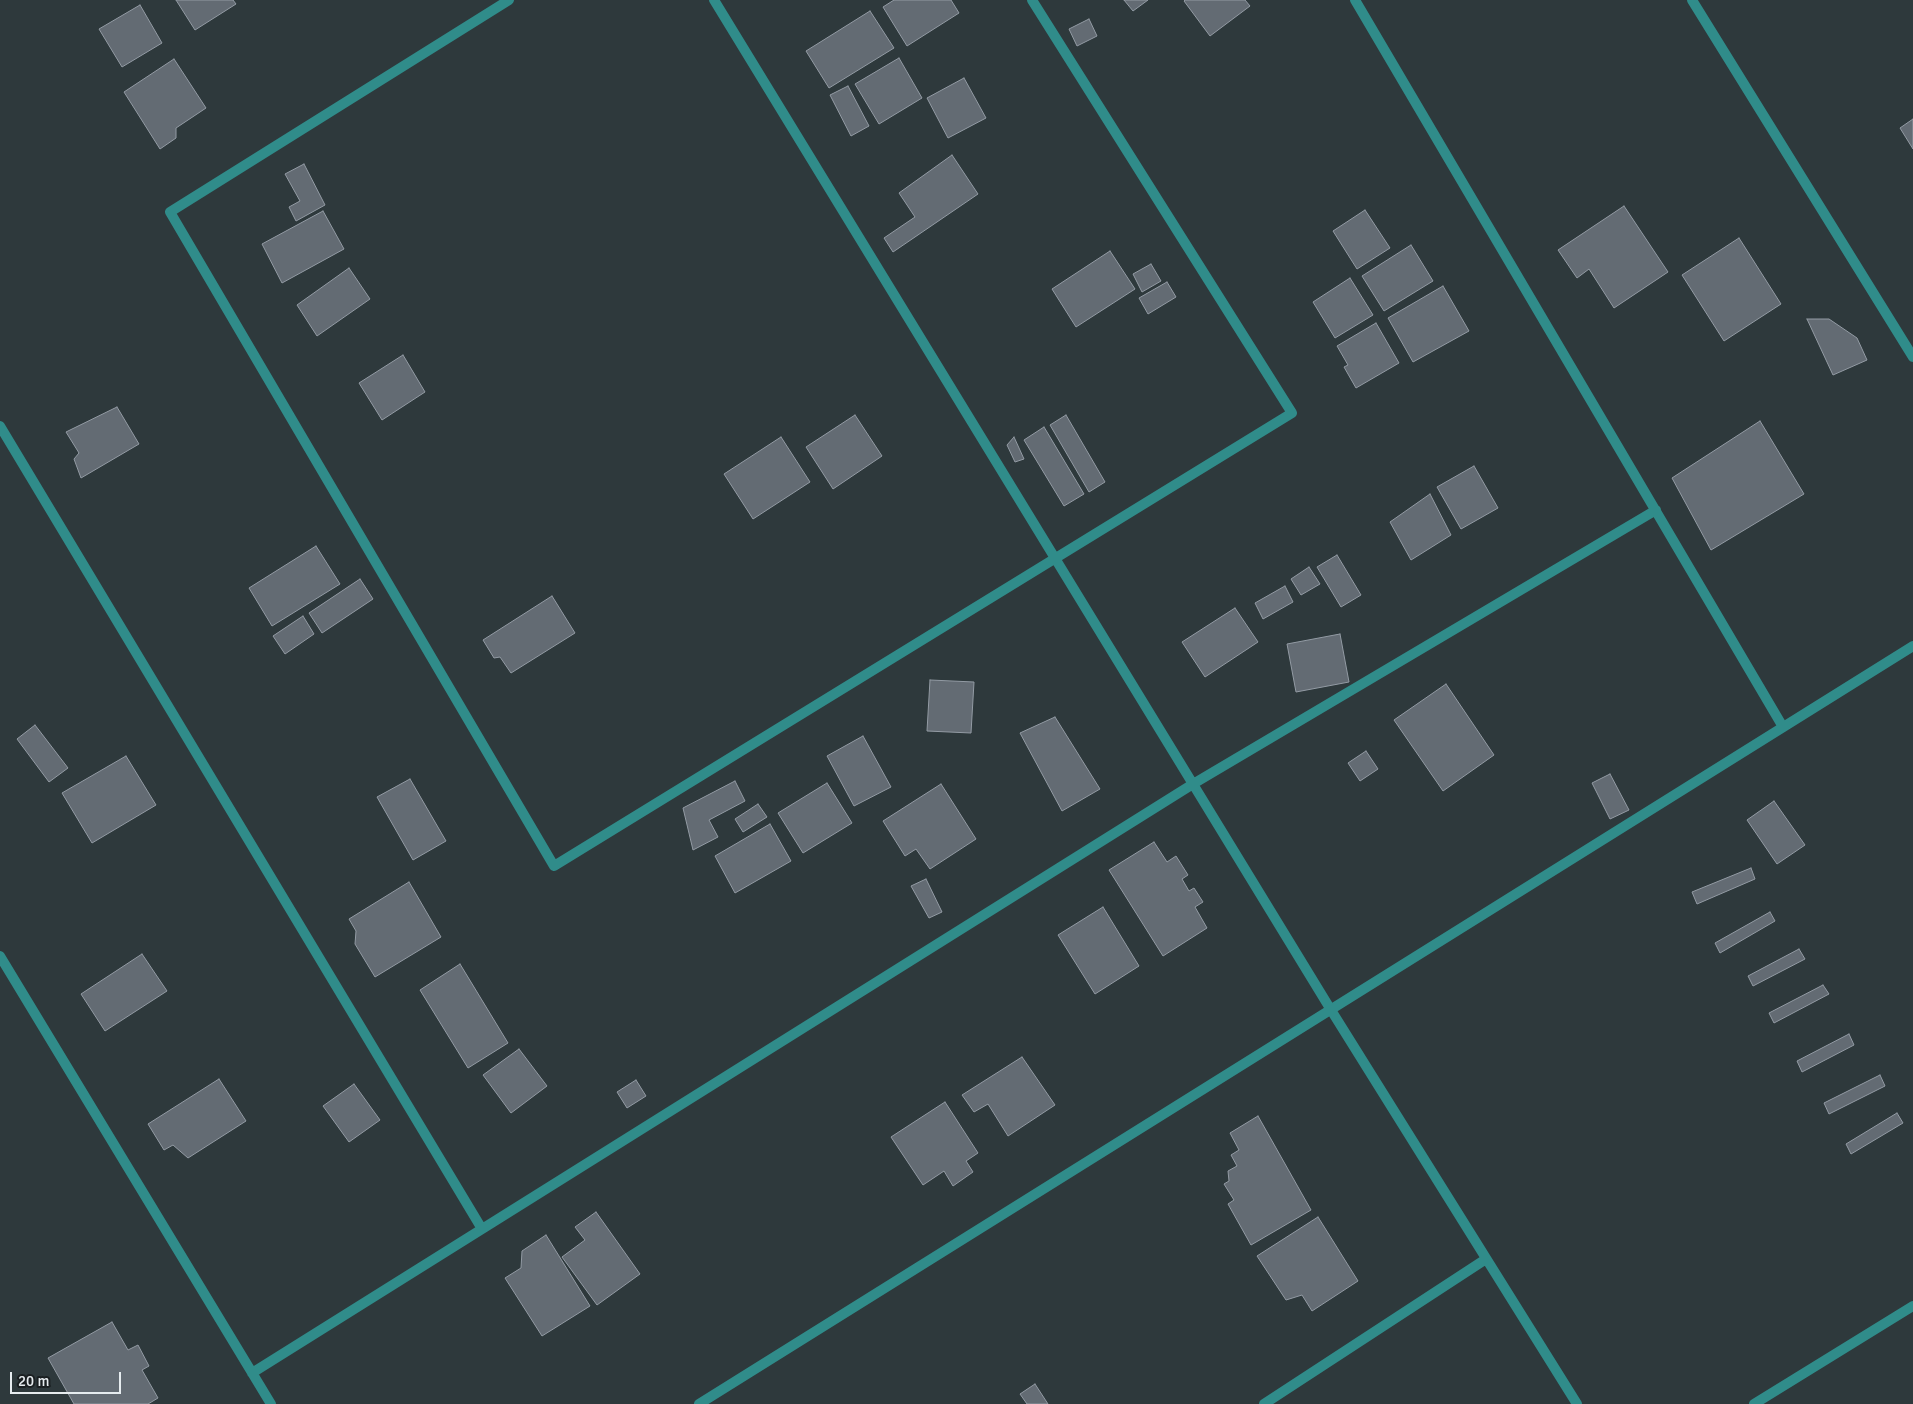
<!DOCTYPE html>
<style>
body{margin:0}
#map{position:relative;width:1913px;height:1404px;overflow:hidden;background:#2e393c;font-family:Signika,sans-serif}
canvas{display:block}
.scale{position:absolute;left:10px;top:1372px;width:111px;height:22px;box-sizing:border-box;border:2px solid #e6ecef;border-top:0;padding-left:6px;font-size:15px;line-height:18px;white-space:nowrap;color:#e6ecef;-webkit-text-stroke:4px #1a1f21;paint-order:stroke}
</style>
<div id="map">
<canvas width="1913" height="1404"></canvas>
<div class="scale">20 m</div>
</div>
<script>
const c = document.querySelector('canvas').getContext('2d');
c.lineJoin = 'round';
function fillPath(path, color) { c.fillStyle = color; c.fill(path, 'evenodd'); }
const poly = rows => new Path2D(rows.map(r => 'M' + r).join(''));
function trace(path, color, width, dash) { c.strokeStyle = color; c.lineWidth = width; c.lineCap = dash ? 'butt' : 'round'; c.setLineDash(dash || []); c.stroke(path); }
const building = poly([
 [176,0,233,0,236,4,195,30,176,0],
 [894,0,951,0,959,13,907,46,883,7,894,0],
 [1124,0,1148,0,1133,11,1124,0],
 [1185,0,1245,0,1250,6,1210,36,1184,1,1185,0],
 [140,5,162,43,122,67,99,29,140,5],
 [870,11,894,48,829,88,806,51,870,11],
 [1089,19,1097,36,1077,46,1069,29,1089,19],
 [899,58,922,98,879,124,855,84,899,58],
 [174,59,206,108,176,128,176,138,160,149,124,92,174,59],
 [964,78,986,118,948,138,927,98,964,78],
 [848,86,869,126,851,136,830,95,848,86],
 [1913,119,1913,149,1900,128,1913,119],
 [952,155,978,194,893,252,884,238,915,217,899,193,952,155],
 [304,164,325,205,296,221,289,207,300,201,285,174,304,164],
 [1624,206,1668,272,1614,308,1589,269,1577,278,1558,250,1624,206],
 [1365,210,1390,248,1357,269,1333,231,1365,210],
 [323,211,344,249,282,283,262,244,323,211],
 [1739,238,1781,304,1724,341,1682,275,1739,238],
 [1411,245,1433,281,1384,311,1362,276,1411,245],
 [1110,251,1135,289,1076,327,1052,289,1110,251],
 [1151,264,1161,281,1142,292,1133,274,1151,264],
 [349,268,370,299,317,336,297,305,349,268],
 [1350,278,1373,315,1335,338,1313,302,1350,278],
 [1167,282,1176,297,1148,314,1139,298,1167,282],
 [1443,286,1469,331,1413,362,1388,318,1443,286],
 [1807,319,1829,319,1857,338,1867,360,1833,375,1807,319],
 [1376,323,1399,363,1356,388,1344,367,1348,365,1337,346,1376,323],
 [403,355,425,392,382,420,359,383,403,355],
 [117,407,139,444,81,478,74,459,79,453,66,432,117,407],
 [855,415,882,456,833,489,806,447,855,415],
 [1066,415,1105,482,1089,492,1050,425,1066,415],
 [1760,421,1804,494,1711,550,1672,478,1760,421],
 [1044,427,1084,494,1064,506,1024,440,1044,427],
 [781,437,810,482,753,519,724,474,781,437],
 [1014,437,1024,459,1015,462,1007,445,1014,437],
 [1474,466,1498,508,1461,529,1437,487,1474,466],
 [1430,494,1451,535,1411,560,1390,522,1430,494],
 [316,546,340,584,272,626,249,588,316,546],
 [1337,555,1361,595,1341,607,1317,567,1337,555],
 [1309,567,1320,584,1301,595,1291,579,1309,567],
 [360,579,373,599,322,633,309,613,360,579],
 [1285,586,1293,602,1263,619,1255,603,1285,586],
 [552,596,575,633,511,673,500,657,494,658,483,640,552,596],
 [1235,608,1258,642,1205,677,1182,642,1235,608],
 [303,616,314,634,285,654,273,636,303,616],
 [1340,634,1349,682,1296,692,1287,644,1340,634],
 [930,680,974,682,971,733,927,731,930,680],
 [1446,684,1494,755,1443,791,1394,720,1446,684],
 [1055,717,1100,789,1062,811,1020,733,1055,717],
 [35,725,68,768,49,782,17,739,35,725],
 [863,736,891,787,854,806,827,756,863,736],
 [1366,751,1378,769,1360,781,1348,763,1366,751],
 [126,756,156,805,92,843,62,793,126,756],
 [1610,774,1629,810,1610,819,1592,783,1610,774],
 [410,779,446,841,413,860,377,797,410,779],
 [735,781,745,801,709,820,718,837,693,850,683,808,735,781],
 [827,783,852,823,803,853,778,813,827,783],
 [941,784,976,839,930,869,916,849,905,856,883,821,941,784],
 [1774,801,1805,845,1777,864,1747,820,1774,801],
 [758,804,767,817,743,832,735,819,758,804],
 [770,824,791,861,735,893,715,856,770,824],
 [1154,842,1167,862,1176,856,1188,875,1182,879,1189,891,1194,888,1203,902,1195,907,1207,928,1163,956,1109,870,1154,842],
 [1751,868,1755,879,1697,904,1692,892,1751,868],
 [926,879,942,912,929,918,911,886,926,879],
 [409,882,441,937,375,977,355,944,356,931,349,919,409,882],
 [1103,907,1139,966,1095,994,1058,935,1103,907],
 [1770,912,1775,921,1720,953,1715,943,1770,912],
 [1799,949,1805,959,1753,986,1748,976,1799,949],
 [142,954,167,991,105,1031,81,994,142,954],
 [460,964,508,1043,468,1068,420,990,460,964],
 [1823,985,1829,994,1774,1023,1769,1013,1823,985],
 [1849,1034,1854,1045,1802,1072,1797,1061,1849,1034],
 [519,1049,547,1086,511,1113,483,1075,519,1049],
 [1022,1057,1055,1105,1008,1136,988,1104,974,1112,962,1095,1022,1057],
 [1880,1075,1885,1086,1829,1114,1824,1103,1880,1075],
 [219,1079,246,1121,188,1158,173,1145,164,1150,148,1124,219,1079],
 [636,1080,646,1096,627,1108,617,1092,636,1080],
 [354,1084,380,1120,349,1142,323,1106,354,1084],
 [945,1102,978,1153,966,1161,973,1172,953,1186,944,1171,923,1185,891,1137,945,1102],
 [1897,1113,1903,1123,1851,1154,1846,1144,1897,1113],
 [1258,1116,1311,1210,1251,1245,1228,1204,1234,1200,1224,1184,1229,1181,1228,1171,1237,1166,1231,1155,1239,1150,1230,1133,1258,1116],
 [596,1212,640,1274,597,1305,562,1257,585,1240,575,1227,596,1212],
 [1318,1217,1358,1281,1312,1311,1302,1295,1286,1300,1257,1256,1318,1217],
 [546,1235,590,1306,542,1336,505,1278,521,1268,522,1251,546,1235],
 [112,1322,128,1350,138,1345,149,1366,142,1370,158,1398,148,1404,74,1404,48,1358,112,1322],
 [1035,1384,1048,1404,1027,1404,1020,1394,1035,1384]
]);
fillPath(building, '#636b73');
trace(building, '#939ba4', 1);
trace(poly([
 [509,0,170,212,554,866,1292,413,1032,0],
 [714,0,1331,1010,1577,1404],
 [1355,0,1783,727],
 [1692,0,1913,357],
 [0,426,482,1229],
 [0,956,271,1404],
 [252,1373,1193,784,1656,510],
 [699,1404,1913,646],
 [1264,1404,1486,1259],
 [1754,1404,1913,1306]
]), '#308c8a', 10);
</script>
